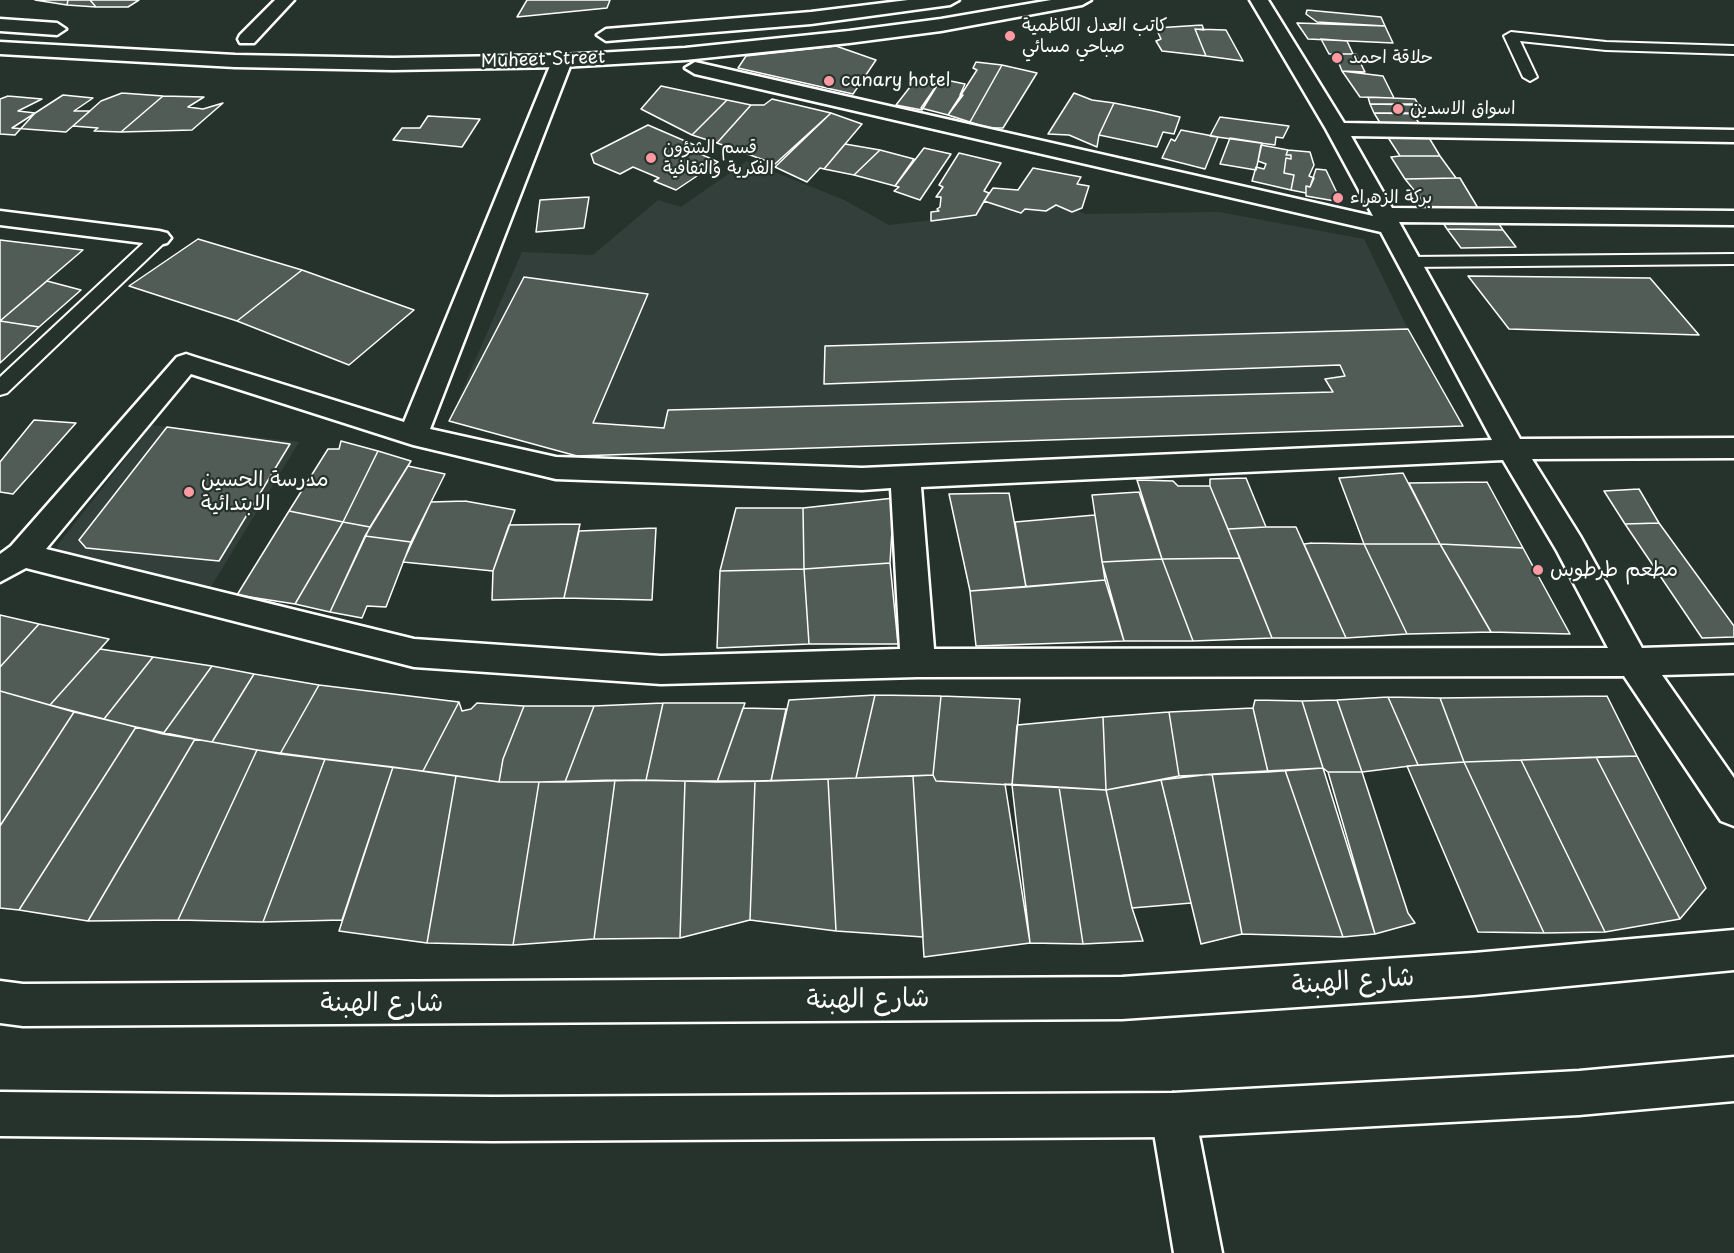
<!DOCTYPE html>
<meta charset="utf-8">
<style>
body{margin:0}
canvas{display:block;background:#26332d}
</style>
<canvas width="1734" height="1253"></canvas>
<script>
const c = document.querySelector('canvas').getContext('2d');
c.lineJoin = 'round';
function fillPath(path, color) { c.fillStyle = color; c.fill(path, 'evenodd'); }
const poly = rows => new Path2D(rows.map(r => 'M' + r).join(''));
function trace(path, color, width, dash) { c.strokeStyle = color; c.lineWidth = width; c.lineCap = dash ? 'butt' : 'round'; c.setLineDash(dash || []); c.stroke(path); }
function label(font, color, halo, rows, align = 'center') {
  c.font = font + ' "Playpen Sans","Playpen Sans Arabic",sans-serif'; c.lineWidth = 4.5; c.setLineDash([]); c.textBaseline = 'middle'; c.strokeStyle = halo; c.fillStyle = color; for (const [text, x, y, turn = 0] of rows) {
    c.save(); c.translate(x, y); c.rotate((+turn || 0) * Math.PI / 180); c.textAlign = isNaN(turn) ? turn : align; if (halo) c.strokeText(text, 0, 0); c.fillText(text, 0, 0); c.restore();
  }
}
fillPath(poly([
 [747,161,844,200,889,225,976,215,984,201,1021,213,1025,209,1046,211,1056,205,1072,212,1078,211,1085,214,1219,212,1364,239,1408,329,1463,426,577,456,449,421,522,252,593,255,658,200,681,207],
 [152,425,299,442,206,595,64,564,57,546]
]), '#333f3a');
const building = poly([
 [35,0,68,0,67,5,35,0],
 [68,0,90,0,96,7,67,5,68,0],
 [90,0,139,0,128,7,96,7,90,0],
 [527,0,610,0,607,8,517,17,527,0],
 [1307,10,1381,17,1385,26,1317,22,1306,14,1307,10],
 [1297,23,1385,26,1393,43,1308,39,1297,23],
 [1202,25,1204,30,1195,29,1206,56,1162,51,1156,41,1161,39,1156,28,1202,25],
 [1195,29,1226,30,1243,61,1206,56,1195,29],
 [1321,39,1347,41,1353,54,1329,54,1321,39],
 [836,46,876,60,853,94,738,68,746,56,836,46],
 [1334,54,1356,54,1365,72,1342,71,1338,61,1332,58,1334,54],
 [976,62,1002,65,970,122,948,115,977,70,973,68,976,62],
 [1002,65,1037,73,1003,128,988,128,970,122,1002,65],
 [1342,71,1383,76,1394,98,1360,97,1342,71],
 [928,76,941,79,922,110,896,105,917,78,926,80,928,76],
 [941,79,965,84,960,95,963,95,948,115,921,108,941,79],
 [661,86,727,100,692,135,641,109,661,86],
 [122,93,163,96,121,132,94,131,98,128,73,126,101,101,122,93],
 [1074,93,1092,100,1114,103,1099,135,1097,147,1069,135,1048,134,1074,93],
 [63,95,93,98,74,111,90,111,66,132,12,128,63,95],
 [8,96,42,99,18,111,35,113,15,135,0,134,0,99,8,96],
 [163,96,204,97,188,107,203,109,223,103,192,130,121,132,163,96],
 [1368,97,1415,99,1418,104,1370,104,1368,97],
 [772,99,831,113,775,164,717,143,751,105,764,105,772,99],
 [727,100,751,105,717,143,692,135,727,100],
 [1114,103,1154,111,1180,117,1174,134,1163,132,1157,147,1099,135,1114,103],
 [1370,104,1420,105,1425,114,1374,113,1370,104],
 [831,113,862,124,824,169,820,168,807,182,775,167,831,113],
 [1374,113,1412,113,1422,127,1382,126,1374,113],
 [428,116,480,119,462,147,393,140,402,128,420,128,428,116],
 [1220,117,1289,126,1283,138,1276,137,1275,145,1210,136,1220,117],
 [648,125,699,147,694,151,718,162,676,190,654,181,659,178,633,167,620,174,594,163,591,154,648,125],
 [1181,130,1218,137,1205,169,1162,158,1171,139,1175,141,1181,130],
 [1428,136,1440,156,1400,156,1389,139,1390,137,1428,136],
 [1230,138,1262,143,1256,170,1220,164,1230,138],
 [845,144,880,150,854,175,824,169,845,144],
 [1261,145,1288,150,1286,155,1291,155,1291,159,1286,158,1284,173,1294,175,1291,190,1252,181,1256,167,1264,169,1266,164,1258,161,1261,145],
 [924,148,951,154,920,200,894,191,899,187,895,186,924,148],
 [880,150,914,159,895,186,854,175,880,150],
 [1288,150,1310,152,1314,165,1309,176,1314,178,1310,187,1306,186,1306,193,1291,190,1294,175,1284,173,1286,158,1291,159,1291,155,1286,155,1288,150],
 [959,153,1001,163,984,191,989,193,976,215,931,221,931,212,939,211,937,209,940,207,941,197,936,197,943,187,939,185,959,153],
 [1400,156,1440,156,1456,178,1405,179,1391,157,1400,156],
 [1033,168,1081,177,1077,184,1089,186,1082,208,1072,212,1056,205,1046,211,1025,209,1021,213,984,201,993,188,1018,190,1033,168],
 [1316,169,1326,170,1338,195,1335,201,1306,196,1306,186,1310,187,1316,169],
 [1456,178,1460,178,1478,208,1440,209,1427,206,1405,179,1456,178],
 [589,197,584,228,536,232,540,200,589,197],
 [1440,218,1495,218,1503,230,1447,229,1440,218],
 [1447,229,1503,230,1516,247,1461,248,1447,229],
 [198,239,302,270,237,321,129,286,198,239],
 [0,240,83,250,0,321,0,240],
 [302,270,414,310,349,365,237,321,302,270],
 [1468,276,1650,278,1699,335,1509,329,1468,276],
 [524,277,648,294,593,423,664,428,668,410,1333,392,1325,379,1345,376,1340,365,824,384,825,346,1408,329,1463,426,577,456,449,421,524,277],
 [47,281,81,290,39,327,0,321,47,281],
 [0,321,39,327,0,363,0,321],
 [34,420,76,423,13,494,0,492,0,462,34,420],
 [167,427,290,444,219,561,86,548,79,540,167,427],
 [341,441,378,451,343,522,289,511,328,449,339,449,341,441],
 [378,451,411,461,370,527,343,522,378,451],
 [408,466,445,474,411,542,365,536,408,466],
 [1403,473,1440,544,1364,544,1339,478,1403,473],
 [1246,478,1266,527,1228,529,1210,486,1210,479,1246,478],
 [1137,480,1173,481,1178,486,1210,486,1240,558,1162,559,1137,480],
 [1487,482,1523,548,1440,544,1409,483,1487,482],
 [1639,489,1659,523,1625,524,1604,491,1639,489],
 [1139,492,1162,559,1102,562,1092,495,1139,492],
 [1009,493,1026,587,970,591,949,494,1009,493],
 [894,498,890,563,804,569,803,508,894,498],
 [465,501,515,510,493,571,403,562,431,502,465,501],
 [736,508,803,508,804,569,720,571,736,508],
 [289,511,343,522,295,604,237,595,289,511],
 [1095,515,1105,580,1026,587,1015,522,1095,515],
 [343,522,370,527,330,612,295,604,343,522],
 [1659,523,1734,626,1734,637,1702,638,1625,524,1659,523],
 [580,524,564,598,492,600,493,571,509,525,580,524],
 [1266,527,1296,527,1346,638,1272,638,1228,529,1266,527],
 [656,528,652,600,564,598,579,531,656,528],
 [365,536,411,542,386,607,367,606,362,618,330,612,365,536],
 [1312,543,1364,544,1407,634,1346,638,1304,544,1312,543],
 [1364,544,1440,544,1491,632,1407,634,1364,544],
 [1440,544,1523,548,1570,634,1491,632,1440,544],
 [1240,558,1272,638,1193,641,1162,559,1240,558],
 [1162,559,1193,641,1124,641,1102,562,1162,559],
 [890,563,898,644,809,644,804,569,890,563],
 [804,569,809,644,717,648,720,571,804,569],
 [1105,580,1124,641,976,646,970,591,1105,580],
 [0,615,39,624,0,667,0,615],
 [39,624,109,639,50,705,0,691,0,667,39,624],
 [100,649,153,657,104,719,50,705,100,649],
 [153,657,212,666,163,734,104,719,153,657],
 [212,666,254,674,212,742,163,734,212,666],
 [254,674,319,685,280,754,212,742,254,674],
 [319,685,459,702,423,771,280,754,319,685],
 [0,691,74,712,0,826,0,691],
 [875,695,856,778,771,781,789,700,875,695],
 [875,695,941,696,933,775,856,778,875,695],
 [941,696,1020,699,1012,785,936,781,933,775,941,696],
 [1607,696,1637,756,1464,762,1440,698,1607,696],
 [1388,697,1418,765,1362,772,1337,700,1388,697],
 [1388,697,1440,698,1464,762,1418,765,1388,697],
 [1255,700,1302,701,1323,768,1268,772,1253,708,1255,700],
 [1337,700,1362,772,1328,772,1323,768,1302,701,1337,700],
 [459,702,462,711,471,709,477,703,524,706,503,759,499,782,423,771,459,702],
 [663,703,646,780,565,782,594,706,663,703],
 [663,703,745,703,717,782,646,780,663,703],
 [524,706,594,706,565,782,499,782,503,759,524,706],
 [743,708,786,709,771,781,717,782,743,708],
 [1253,708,1268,772,1179,776,1169,712,1253,708],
 [74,712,136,727,19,910,0,908,0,826,74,712],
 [1169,712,1179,776,1106,790,1103,717,1169,712],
 [1103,717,1106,790,1012,785,1017,725,1103,717],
 [136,727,195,739,88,921,19,910,136,727],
 [195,739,257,750,178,920,88,921,195,739],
 [257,750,325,759,263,922,178,920,257,750],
 [1637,756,1706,888,1680,919,1596,757,1637,756],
 [1596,757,1680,919,1605,932,1521,760,1596,757],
 [325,759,393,767,342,920,263,922,325,759],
 [1521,760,1605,932,1544,933,1464,762,1521,760],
 [1464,762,1544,933,1478,932,1407,766,1464,762],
 [393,767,456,776,427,943,339,931,393,767],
 [1323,768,1328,772,1362,772,1408,913,1415,923,1375,934,1323,768],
 [1323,768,1328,772,1375,934,1343,937,1285,770,1323,768],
 [1285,770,1343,937,1242,934,1212,774,1285,770],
 [1212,774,1242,934,1201,944,1161,780,1212,774],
 [933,775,936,781,1012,785,1030,943,924,957,913,776,933,775],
 [456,776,499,782,539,782,513,945,427,943,456,776],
 [913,776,923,937,836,931,828,779,913,776],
 [828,779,836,931,750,920,755,781,828,779],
 [615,780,685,781,680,938,594,939,615,780],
 [615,780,594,939,513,945,539,782,615,780],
 [1161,780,1191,903,1132,908,1106,790,1161,780],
 [685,781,755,781,750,920,680,938,685,781],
 [1005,784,1059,787,1083,944,1030,943,1005,784],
 [1059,787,1106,790,1132,908,1143,941,1083,944,1059,787]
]);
fillPath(building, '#515c57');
trace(building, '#fff', 1.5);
const lane = poly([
 [1511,32,1606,42,1734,46,1734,54,1606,50,1520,41,1537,77,1530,81,1523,77,1504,36,1511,32],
 [159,233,165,234,168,238,165,242,7,393,0,395,0,377,153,234,159,233],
 [1734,254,1734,264,1409,267,1400,262,1409,257,1734,254]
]);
const street = poly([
 [275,0,294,0,254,43,240,43,238,39,240,35,275,0],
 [1250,0,1268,0,1344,123,1734,130,1734,142,1351,136,1392,208,1734,211,1734,225,1399,222,1520,439,1734,438,1734,458,1532,459,1580,536,1642,648,1734,645,1734,673,1662,675,1734,778,1734,826,1721,821,1624,676,918,677,661,684,414,667,26,568,0,582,0,554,11,546,177,357,186,354,195,357,404,422,552,61,562,55,572,61,430,429,556,457,862,468,1492,440,1381,232,695,74,685,68,695,62,1373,216,1326,129,1250,0],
 [191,374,413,445,556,479,862,490,891,488,900,649,661,656,414,639,46,549,191,374],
 [1503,460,1557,551,1608,648,934,649,921,487,1503,460],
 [0,211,159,231,167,233,171,238,167,243,159,245,0,225,0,211],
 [1173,1093,1189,1099,1195,1115,1222,1253,1174,1253,1151,1115,1157,1099,1173,1093]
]);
const secondary = poly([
 [1734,930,1734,970,1474,995,1122,1019,23,1026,0,1023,0,981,23,984,1122,977,1474,953,1734,930],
 [1734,1057,1734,1101,1579,1115,1173,1137,493,1141,0,1136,0,1092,493,1097,1173,1093,1579,1071,1734,1057]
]);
const primary = poly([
 [908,0,959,0,950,5,811,24,606,41,597,35,606,29,811,12,908,0],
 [1051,0,1091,0,1082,5,941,31,849,43,685,60,562,67,393,70,235,67,0,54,0,42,235,55,393,58,562,55,685,48,849,31,941,19,1051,0],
 [0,19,57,23,66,29,57,35,0,31,0,19]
]);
trace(lane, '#fff', 4);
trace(street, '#fff', 5);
trace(secondary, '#fff', 5);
trace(primary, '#fff', 5);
fillPath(lane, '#26332d');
fillPath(street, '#26332d');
fillPath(secondary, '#26332d');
fillPath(primary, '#26332d');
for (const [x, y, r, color] of [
 [1010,36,6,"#ff9aa2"],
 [1337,58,6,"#ff9aa2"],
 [829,81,6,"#ff9aa2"],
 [1398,109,6,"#ff9aa2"],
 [651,158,6,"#ff9aa2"],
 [1338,198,6,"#ff9aa2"],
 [189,492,6,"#ff9aa2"],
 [1538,570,6,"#ff9aa2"]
]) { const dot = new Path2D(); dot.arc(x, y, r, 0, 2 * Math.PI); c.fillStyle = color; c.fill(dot); trace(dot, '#26332d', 2); }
label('18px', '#fff', '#26332d', [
 ["كاتب العدل الكاظمية",1022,26],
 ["صباحي مسائي",1022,47],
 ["حلاقة احمد",1349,58],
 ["canary hotel",841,81],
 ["اسواق الاسدين",1410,109],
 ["قسم الشؤون",663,148],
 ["الفكرية والثقافية",663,169],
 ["بركة الزهراء",1350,198]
], 'left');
label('18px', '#fff', '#26332d', [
 ["Muheet Street",543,60,-2]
]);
label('21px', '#fff', '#26332d', [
 ["مدرسة الحسين",201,480],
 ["الابتدائية",201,504],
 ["مطعم طرطوس",1550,570]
], 'left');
label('26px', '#fff', '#26332d', [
 ["شارع الهبنة",1353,982,-4],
 ["شارع الهبنة",868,1000,-1],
 ["شارع الهبنة",382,1004]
]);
</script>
